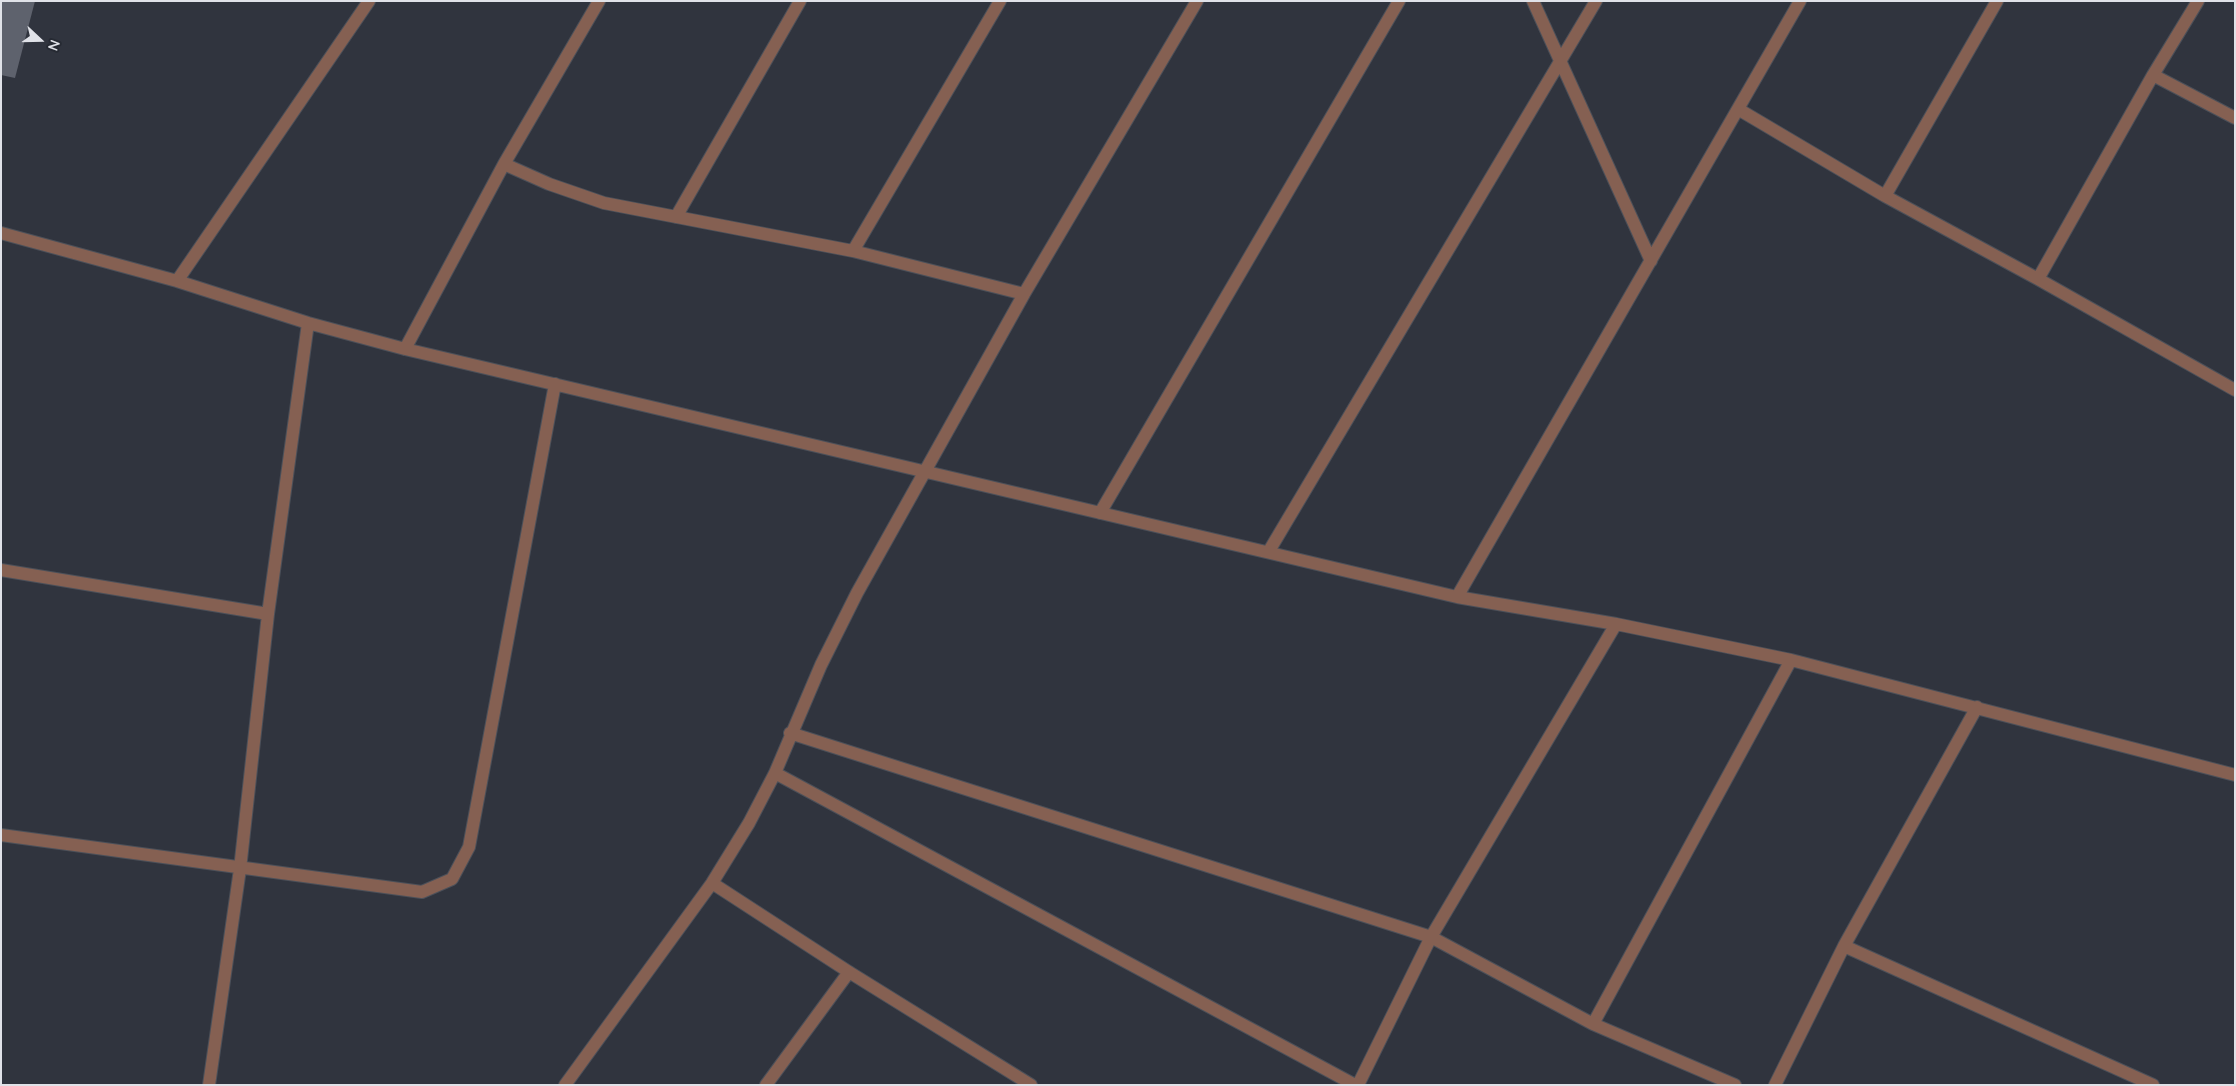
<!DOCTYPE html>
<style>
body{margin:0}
#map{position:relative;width:2236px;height:1086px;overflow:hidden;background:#30343e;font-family:Quicksand,sans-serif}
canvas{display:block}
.frame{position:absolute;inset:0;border:2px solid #e0e2e8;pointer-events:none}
.north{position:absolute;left:15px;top:15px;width:50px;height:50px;-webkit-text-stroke:4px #262a33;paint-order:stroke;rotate:111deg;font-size:14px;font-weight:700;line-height:20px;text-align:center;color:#e0e2e8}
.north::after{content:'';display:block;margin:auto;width:18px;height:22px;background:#e0e2e8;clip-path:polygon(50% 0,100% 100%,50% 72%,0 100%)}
</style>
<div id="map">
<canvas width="2236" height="1086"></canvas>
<div class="frame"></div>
<div class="north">N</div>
</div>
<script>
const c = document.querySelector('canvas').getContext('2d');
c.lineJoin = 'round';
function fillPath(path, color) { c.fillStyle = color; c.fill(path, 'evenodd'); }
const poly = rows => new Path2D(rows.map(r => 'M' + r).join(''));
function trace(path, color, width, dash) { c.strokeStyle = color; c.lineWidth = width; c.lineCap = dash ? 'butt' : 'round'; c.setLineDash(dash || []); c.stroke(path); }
fillPath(poly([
 [1,1,35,1,15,78,1,75]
]), '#5e626d');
const street = poly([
 [1533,1,1651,261],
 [2153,75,2235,118],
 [1738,109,1885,196,2038,279,2235,390],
 [504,164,549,184,604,203,853,251,1024,294],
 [1885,196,1997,1],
 [676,217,800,1],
 [1,233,177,281,308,323,405,349,1457,597,1616,624,1791,660,2235,775],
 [853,251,1000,1],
 [2038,279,2153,75,2198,1],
 [177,281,369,1],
 [405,349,504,164,599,1],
 [1100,513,1399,1],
 [1269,551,1596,1],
 [1,570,268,614],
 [1457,597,1800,1],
 [790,733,1431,937,1593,1024,1735,1085],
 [775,773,1355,1085],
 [1,835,422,892,452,879,469,847,555,384],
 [712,883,849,972,1031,1085],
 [1844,946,2153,1085],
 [1593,1024,1791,660],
 [209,1085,240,869,268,614,308,323],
 [565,1085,712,883,749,823,775,773,821,665,857,593,1024,294,1197,1],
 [766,1085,849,972],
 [1358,1085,1431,937,1616,624],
 [1775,1085,1844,946,1977,707]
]);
trace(street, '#4c5059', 14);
trace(street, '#856052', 12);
</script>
